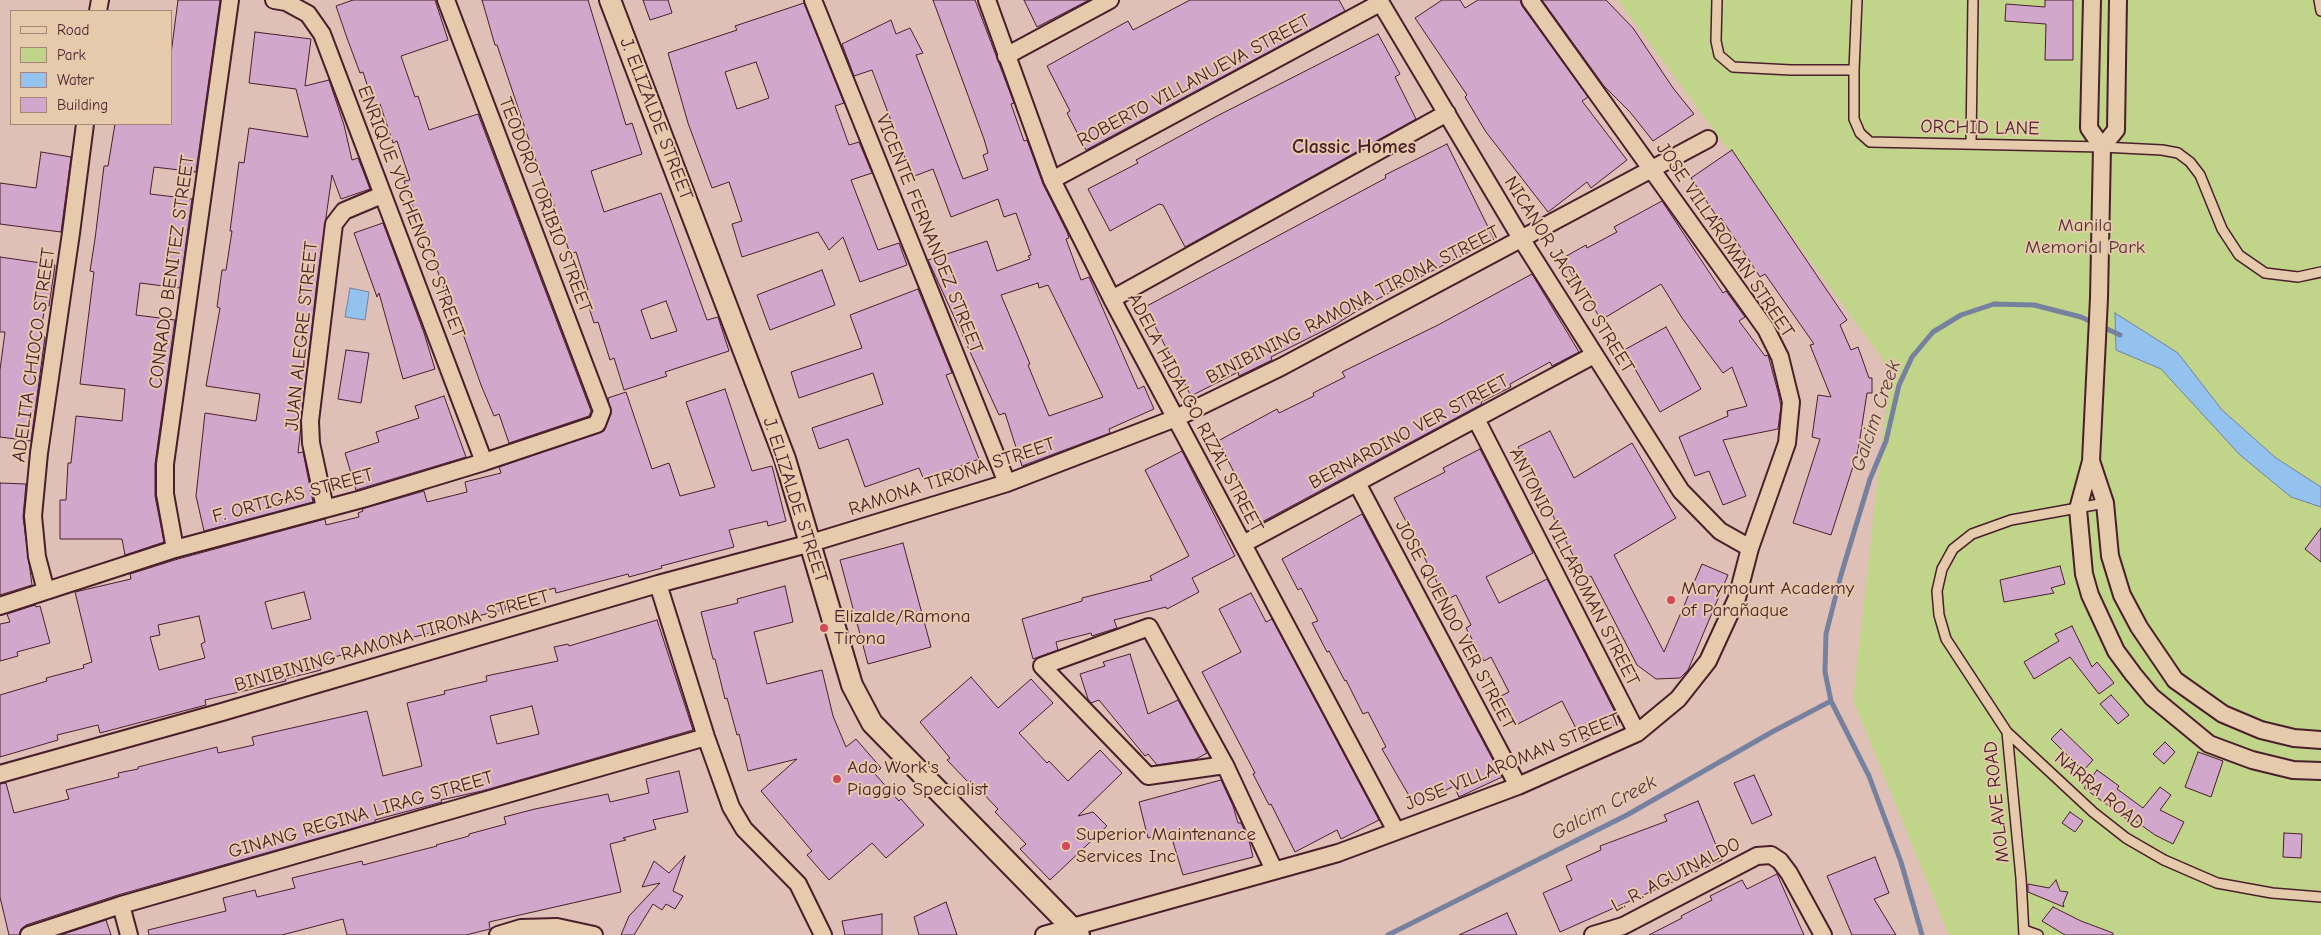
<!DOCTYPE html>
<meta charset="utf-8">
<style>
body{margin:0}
#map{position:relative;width:2321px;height:935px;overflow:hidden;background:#dfc0b6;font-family:"Comic Neue",sans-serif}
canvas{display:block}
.legend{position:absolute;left:10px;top:10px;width:162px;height:115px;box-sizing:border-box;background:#e5caac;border:1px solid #a78678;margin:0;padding:6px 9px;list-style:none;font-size:15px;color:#4a1f2b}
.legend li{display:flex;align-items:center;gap:10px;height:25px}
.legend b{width:25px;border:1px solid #a78678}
</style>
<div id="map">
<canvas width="2321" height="935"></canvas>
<ul class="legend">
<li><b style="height:6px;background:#e5caac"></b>Road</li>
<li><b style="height:14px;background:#c0d48a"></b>Park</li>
<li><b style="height:14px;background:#93c2ee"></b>Water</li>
<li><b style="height:14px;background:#d2a7cc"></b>Building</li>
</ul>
</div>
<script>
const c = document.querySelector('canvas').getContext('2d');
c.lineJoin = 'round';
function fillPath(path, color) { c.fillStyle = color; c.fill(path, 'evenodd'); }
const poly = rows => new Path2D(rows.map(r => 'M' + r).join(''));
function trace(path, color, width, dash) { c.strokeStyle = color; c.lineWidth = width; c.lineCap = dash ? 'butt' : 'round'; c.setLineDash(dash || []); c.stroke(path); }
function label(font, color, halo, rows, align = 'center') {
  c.font = font + ' "Comic Neue",sans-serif'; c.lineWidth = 4; c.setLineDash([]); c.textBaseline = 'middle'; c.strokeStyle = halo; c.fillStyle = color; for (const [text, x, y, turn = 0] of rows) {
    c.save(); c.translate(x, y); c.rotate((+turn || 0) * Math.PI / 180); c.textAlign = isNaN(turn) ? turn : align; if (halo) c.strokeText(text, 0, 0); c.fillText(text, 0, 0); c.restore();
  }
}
fillPath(poly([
 [1618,0,2321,0,2321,935,1949,935,1853,700,1890,369]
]), '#c0d48a');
const water = poly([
 [350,288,369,292,365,320,345,317,350,288],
 [2115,313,2178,353,2222,410,2276,458,2321,487,2321,507,2291,497,2240,455,2161,369,2116,350,2115,313]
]);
fillPath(water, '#93c2ee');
trace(water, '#7681a0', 1);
trace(poly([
 [1388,935,1627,815,1772,732,1831,701],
 [1922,935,1901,862,1869,776,1831,701,1825,672,1826,634,1841,575,1870,479,1886,441,1899,385,1912,357,1933,332,1961,315,1994,304,2034,305,2081,317,2120,335]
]), '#7681a0', 5);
const building = poly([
 [178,0,220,0,196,172,154,167,150,194,192,199,180,288,140,283,136,315,175,320,155,464,155,496,164,542,125,555,122,539,60,539,60,500,66,500,68,463,71,463,76,416,122,421,125,389,80,384,94,272,90,271,95,239,104,166,108,166,115,124,171,124,171,54,178,0],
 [353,0,435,0,448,40,401,56,415,97,418,96,429,130,478,114,591,411,589,416,509,443,499,414,494,416,481,385,456,314,453,315,417,212,415,213,404,181,410,180,397,141,393,143,380,104,374,106,363,72,360,73,347,38,336,6,353,0],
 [482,0,588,0,626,125,632,123,642,154,591,171,604,212,661,193,707,320,718,317,729,351,665,372,667,376,624,390,614,358,610,360,598,322,594,323,584,292,588,290,576,252,570,254,549,190,546,191,497,45,495,45,482,0],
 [666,301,677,331,651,339,641,310,666,301],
 [643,0,668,0,672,13,650,20,643,0],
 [933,0,975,0,1014,103,1011,104,1024,141,1027,140,1043,184,1067,232,1069,238,1066,239,1081,280,1089,277,1138,389,1144,386,1154,409,1109,429,1110,433,1022,466,1005,413,999,415,928,260,987,241,997,271,1030,259,1028,256,1031,255,1016,213,1004,217,998,199,951,217,933,169,912,177,872,70,854,76,842,44,891,20,896,34,910,28,923,53,916,55,963,179,988,170,983,155,988,153,984,139,933,0],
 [1038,283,1039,288,1048,285,1103,397,1049,416,1028,365,1030,364,1001,295,1038,283],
 [1024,0,1089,0,1037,27,1024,0],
 [1190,0,1339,0,1345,11,1086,150,1067,113,1070,111,1047,66,1128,21,1133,30,1190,0],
 [1442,0,1460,0,1465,8,1478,0,1520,0,1522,6,1588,97,1582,101,1627,160,1591,188,1587,182,1548,212,1486,132,1465,97,1467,95,1415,18,1442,0],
 [1542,0,1606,0,1633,28,1673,88,1694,114,1653,141,1630,112,1604,86,1542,0],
 [2045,0,2073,0,2073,60,2045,60,2046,24,2005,21,2006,4,2045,7,2045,0],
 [804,3,844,103,835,106,849,145,859,142,872,173,851,180,878,250,899,243,907,265,860,282,843,237,829,250,818,232,742,257,732,224,742,221,729,182,712,188,688,123,668,53,737,30,735,26,804,3],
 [756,62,769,98,737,109,725,72,756,62],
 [255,32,311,39,305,86,329,80,344,125,352,160,358,158,370,189,341,199,332,175,317,281,298,453,303,452,313,502,204,531,196,496,205,413,256,421,260,394,206,386,220,308,217,307,222,270,226,270,232,231,230,231,239,162,244,163,249,128,308,137,296,89,249,83,255,32],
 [1378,34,1400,74,1395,77,1416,119,1185,247,1163,205,1159,204,1110,231,1088,189,1138,163,1136,160,1217,116,1378,34],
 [1447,144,1494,239,1366,305,1335,325,1271,357,1272,360,1239,376,1238,372,1191,396,1145,307,1386,178,1385,175,1447,144],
 [1732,150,1847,320,1840,325,1851,350,1858,347,1869,378,1872,378,1872,393,1867,393,1858,451,1831,535,1793,523,1820,439,1812,437,1818,395,1831,397,1810,345,1814,344,1765,274,1760,277,1721,218,1719,220,1691,178,1732,150],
 [41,152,71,157,61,232,0,224,0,183,36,188,41,152],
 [1662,201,1723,293,1726,291,1745,317,1739,321,1765,356,1768,355,1778,392,1781,406,1778,429,1723,440,1746,496,1723,505,1709,471,1695,476,1679,437,1728,416,1727,411,1747,406,1732,367,1723,373,1682,318,1661,284,1601,320,1582,287,1579,289,1563,258,1586,245,1587,248,1617,232,1614,227,1662,201],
 [383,223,424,333,435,369,403,379,379,293,377,297,354,233,383,223],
 [0,257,55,265,49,306,45,306,40,336,45,337,31,441,0,437,0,370,5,332,0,332,0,257],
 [822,270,835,305,770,330,757,295,822,270],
 [1532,274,1579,352,1552,366,1550,362,1510,384,1511,387,1481,402,1482,404,1260,523,1218,441,1277,409,1279,413,1314,396,1313,393,1345,377,1342,372,1438,325,1532,274],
 [918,289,952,373,946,375,979,459,924,480,919,468,865,487,848,439,819,449,812,428,883,404,873,373,799,398,791,372,862,348,850,315,918,289],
 [1666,327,1701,389,1660,412,1624,350,1666,327],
 [346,350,369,353,361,403,338,399,346,350],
 [725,389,752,471,772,466,786,521,768,526,767,521,729,530,734,547,661,566,662,568,629,577,628,574,556,593,555,588,504,601,506,609,470,618,472,623,397,641,398,644,363,653,362,650,318,661,321,670,285,679,286,681,205,700,206,705,100,733,98,725,57,735,58,740,0,757,0,695,47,681,46,678,84,668,83,665,92,662,75,592,131,579,130,574,178,559,325,519,326,525,359,517,358,513,363,511,362,509,424,491,427,502,467,492,465,482,501,473,499,467,604,431,611,414,608,398,626,392,652,469,669,463,680,496,715,487,686,402,725,389],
 [304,592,311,619,272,629,265,602,304,592],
 [199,616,205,642,201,644,205,658,159,670,150,637,160,635,158,625,199,616],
 [444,396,466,457,356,490,345,453,379,442,376,432,419,418,415,406,444,396],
 [1550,431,1574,478,1632,443,1676,518,1614,555,1664,652,1702,564,1728,575,1688,670,1680,678,1656,679,1637,665,1591,576,1585,579,1518,447,1550,431],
 [1480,449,1533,553,1486,577,1499,603,1547,579,1620,722,1583,742,1562,701,1514,726,1499,697,1509,692,1491,657,1484,661,1466,628,1471,625,1456,595,1446,600,1394,498,1445,472,1443,468,1480,449],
 [1182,451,1235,556,1192,578,1199,592,1167,609,1166,607,1114,620,1117,628,1092,636,1091,633,1056,642,1058,650,1033,659,1022,619,1082,601,1082,598,1152,580,1150,576,1189,556,1145,470,1182,451],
 [0,483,26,484,23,517,32,585,0,595,0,483],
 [1362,514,1502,777,1459,797,1454,786,1415,806,1382,749,1386,747,1368,712,1363,714,1346,680,1345,681,1329,651,1327,652,1312,623,1318,621,1301,588,1298,590,1282,559,1362,514],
 [2321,528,2321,562,2305,549,2321,528],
 [903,543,931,647,868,664,840,560,903,543],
 [2060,566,2065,584,2051,588,2054,593,2004,602,2000,580,2060,566],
 [785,586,793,622,754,632,767,684,822,670,833,716,846,747,856,739,881,768,875,774,899,801,901,799,924,825,886,858,872,843,829,880,807,855,812,851,761,791,797,759,748,771,739,734,737,735,727,698,725,699,715,659,713,659,701,612,738,603,737,599,785,586],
 [1251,593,1266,622,1272,619,1379,820,1341,839,1337,830,1295,852,1271,804,1269,805,1253,774,1255,773,1202,672,1241,652,1219,609,1251,593],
 [35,605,36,607,40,606,50,643,17,652,18,656,0,661,0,624,10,622,7,614,35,605],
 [657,620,693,730,482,791,441,800,442,802,375,820,375,822,118,895,26,925,21,929,19,935,9,935,0,897,0,784,6,783,14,813,69,799,66,790,119,777,118,773,138,769,138,767,217,747,218,753,254,745,252,737,367,711,383,776,422,766,407,703,445,694,444,691,487,681,486,676,558,661,554,647,568,644,569,646,657,620],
 [532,706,539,734,497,744,490,716,532,706],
 [2072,626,2092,667,2097,662,2114,683,2099,694,2070,657,2034,679,2024,662,2059,641,2055,634,2072,626],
 [1130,654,1148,714,1178,700,1207,753,1196,759,1157,765,1148,754,1145,756,1099,700,1091,703,1088,699,1080,674,1105,666,1103,662,1130,654],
 [971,677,998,708,1031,679,1053,703,1019,733,1047,763,1049,761,1068,781,1100,750,1122,773,1078,816,1093,812,1107,826,1050,880,1020,849,1026,844,995,812,998,809,971,781,969,783,947,760,950,758,920,722,971,677],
 [2111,695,2129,715,2118,724,2100,704,2111,695],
 [2061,729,2093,760,2083,771,2051,739,2061,729],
 [2165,742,2175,752,2164,764,2153,754,2165,742],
 [2198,752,2223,761,2211,797,2185,787,2198,752],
 [2097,770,2119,786,2117,789,2143,808,2160,787,2171,795,2160,810,2184,822,2173,844,2155,835,2130,817,2128,820,2084,788,2097,770],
 [679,771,688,812,653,820,656,829,623,838,626,840,610,844,621,892,489,922,490,929,466,935,347,935,343,919,282,935,149,935,148,930,226,911,223,898,255,890,257,897,295,888,292,878,362,861,363,865,437,846,436,845,469,836,469,834,506,824,504,817,535,809,608,794,610,802,649,793,646,779,679,771],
 [1754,775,1772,815,1752,824,1734,783,1754,775],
 [1221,780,1233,806,1238,823,1241,823,1249,840,1253,857,1183,875,1170,832,1148,838,1139,802,1221,780],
 [1698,801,1722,860,1560,932,1543,893,1572,880,1566,866,1601,850,1600,846,1667,821,1664,815,1698,801],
 [2070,812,2083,821,2075,832,2062,823,2070,812],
 [2284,833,2302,834,2301,858,2283,857,2284,833],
 [685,856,673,891,683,896,675,909,666,904,662,910,653,904,634,935,621,935,629,916,660,883,642,887,654,861,669,873,685,856],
 [1875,857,1889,893,1874,899,1896,935,1852,935,1827,876,1875,857],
 [1777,874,1804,935,1649,935,1682,918,1681,916,1712,900,1710,896,1742,880,1747,889,1777,874],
 [2056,880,2060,891,2068,892,2063,904,2064,907,2028,892,2028,884,2049,888,2056,880],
 [946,902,957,935,919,935,914,917,946,902],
 [2053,907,2081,921,2113,933,2113,935,2065,935,2042,921,2053,907],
 [1507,913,1517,935,1459,935,1507,913],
 [882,914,882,935,845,935,842,921,882,914],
 [106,920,111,935,61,935,106,920]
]);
fillPath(building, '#d2a7cc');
trace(building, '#4a1f2b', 1);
const service = poly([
 [1717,0,1716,41,1719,55,1733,67,1791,70,1854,70],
 [1857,0,1854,70,1854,119,1860,133,1870,142,2102,147,2162,150,2178,153,2190,162,2200,175,2222,229,2239,255,2265,273,2298,277,2321,272],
 [2319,0,2321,11],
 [1971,143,1973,0],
 [2007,732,2093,812,2126,838,2164,860,2217,883,2272,893,2321,897],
 [2024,930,2038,935],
 [2024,935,2021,878,2007,732,1946,639,1939,615,1937,591,1942,569,1953,549,1972,534,2011,520,2105,503]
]);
const minor = poly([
 [274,0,286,2,308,14,322,34,484,462],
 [813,0,1007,483],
 [987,0,1052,180,1112,299,1396,831],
 [1379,0,1522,240,1681,491,1720,531,1750,548],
 [2092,0,2089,128,2102,147,2099,298,2091,461,2078,509,2084,574,2090,595,2116,651,2133,674,2152,697,2209,744,2252,760,2293,770,2321,771],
 [98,11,100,0],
 [1006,56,1110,0],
 [2102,147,2116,130,2118,0],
 [1052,180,1380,3],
 [1112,299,1447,113],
 [1476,419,1637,733],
 [2091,461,2105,503,2110,556,2122,595,2139,627,2175,680,2223,714,2261,730,2294,738,2321,740],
 [1357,483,1518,786],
 [325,508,311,443,310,421,334,224,344,211,382,195],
 [1243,544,1594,355],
 [175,549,165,494,165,464,230,0],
 [658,584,706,737,731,807,744,829,798,884,823,935],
 [46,591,37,557,33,516,39,453,71,233,85,124],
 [0,606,175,549,362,499,484,462,597,424,602,411,446,0],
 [1225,765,1148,776,1042,666,1149,627,1225,765,1274,870],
 [0,774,222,712,658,584,811,543,1007,483,1176,418,1281,367,1708,139],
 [121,905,129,935],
 [29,935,121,905,706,737],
 [498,935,521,928,557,927,594,935],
 [1044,935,1338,853,1518,786,1637,733,1678,699,1708,661,1737,598,1750,548,1787,443,1791,402,1780,357,1766,329,1530,0],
 [1593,935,1623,926,1757,856,1771,855,1780,861,1789,873,1823,935]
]);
const tertiary = poly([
 [610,0,785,459,852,685,872,723,1079,935]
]);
trace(service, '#4a1f2b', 12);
trace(minor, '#4a1f2b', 20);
trace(tertiary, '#4a1f2b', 24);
trace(service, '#e5caac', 9);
trace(minor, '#e5caac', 16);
trace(tertiary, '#e5caac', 20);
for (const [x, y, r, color] of [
 [1671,600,5,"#d1495b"],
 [824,628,5,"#d1495b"],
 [837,779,5,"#d1495b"],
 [1066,846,5,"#d1495b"]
]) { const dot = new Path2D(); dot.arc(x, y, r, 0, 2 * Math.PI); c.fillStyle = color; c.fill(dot); trace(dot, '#e5caac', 2); }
label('19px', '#4a1f2b', '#e5caac', [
 ["ROBERTO VILLANUEVA STREET",1194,81,-28],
 ["J. ELIZALDE STREET",656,119,69],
 ["ORCHID LANE",1980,128,1],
 ["TEODORO TORIBIO STREET",545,205,69],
 ["ENRIQUE YUCHENGCO STREET",411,212,69],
 ["VICENTE FERNANDEZ STREET",929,234,68],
 ["JOSE VILLAROMAN STREET",1725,240,56],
 ["CONRADO BENITEZ STREET",172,272,-82],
 ["NICANOR JACINTO STREET",1569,275,58],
 ["BINIBINING RAMONA TIRONA STREET",1353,305,-27],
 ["JUAN ALEGRE STREET",302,336,-84],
 ["ADELITA CHIOCO STREET",34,355,-82],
 ["ADELA HIDALGO RIZAL STREET",1195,413,62],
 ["BERNARDINO VER STREET",1409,432,-28],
 ["RAMONA TIRONA STREET",952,477,-18],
 ["F. ORTIGAS STREET",293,496,-15],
 ["J. ELIZALDE STREET",795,500,72],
 ["ANTONIO VILLAROMAN STREET",1574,567,63],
 ["JOSE QUENDO VER STREET",1455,625,62],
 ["BINIBINING RAMONA TIRONA STREET",392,641,-16],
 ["JOSE VILLAROMAN STREET",1513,762,-22],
 ["NARRA ROAD",2099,791,40],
 ["MOLAVE ROAD",1997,802,-96],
 ["GINANG REGINA LIRAG STREET",361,815,-16],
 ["L. R. AGUINALDO",1676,875,-27]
]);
label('19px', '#563134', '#e5caac', [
 ["Manila",2085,226],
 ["Memorial Park",2085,248]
]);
label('19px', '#4a1f2b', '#e5caac', [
 ["Marymount Academy",1681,589],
 ["of Parañaque",1681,611],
 ["Elizalde/Ramona",834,617],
 ["Tirona",834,639],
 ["Ado Work's",847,768],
 ["Piaggio Specialist",847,790],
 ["Superior Maintenance",1076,835],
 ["Services Inc",1076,857]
], 'left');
label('bold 20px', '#4a1f2b', '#e5caac', [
 ["Classic Homes",1354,147]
]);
label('italic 20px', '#553748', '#e5caac', [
 ["Galcim Creek",1876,416,-71],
 ["Galcim Creek",1604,808,-28]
]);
</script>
